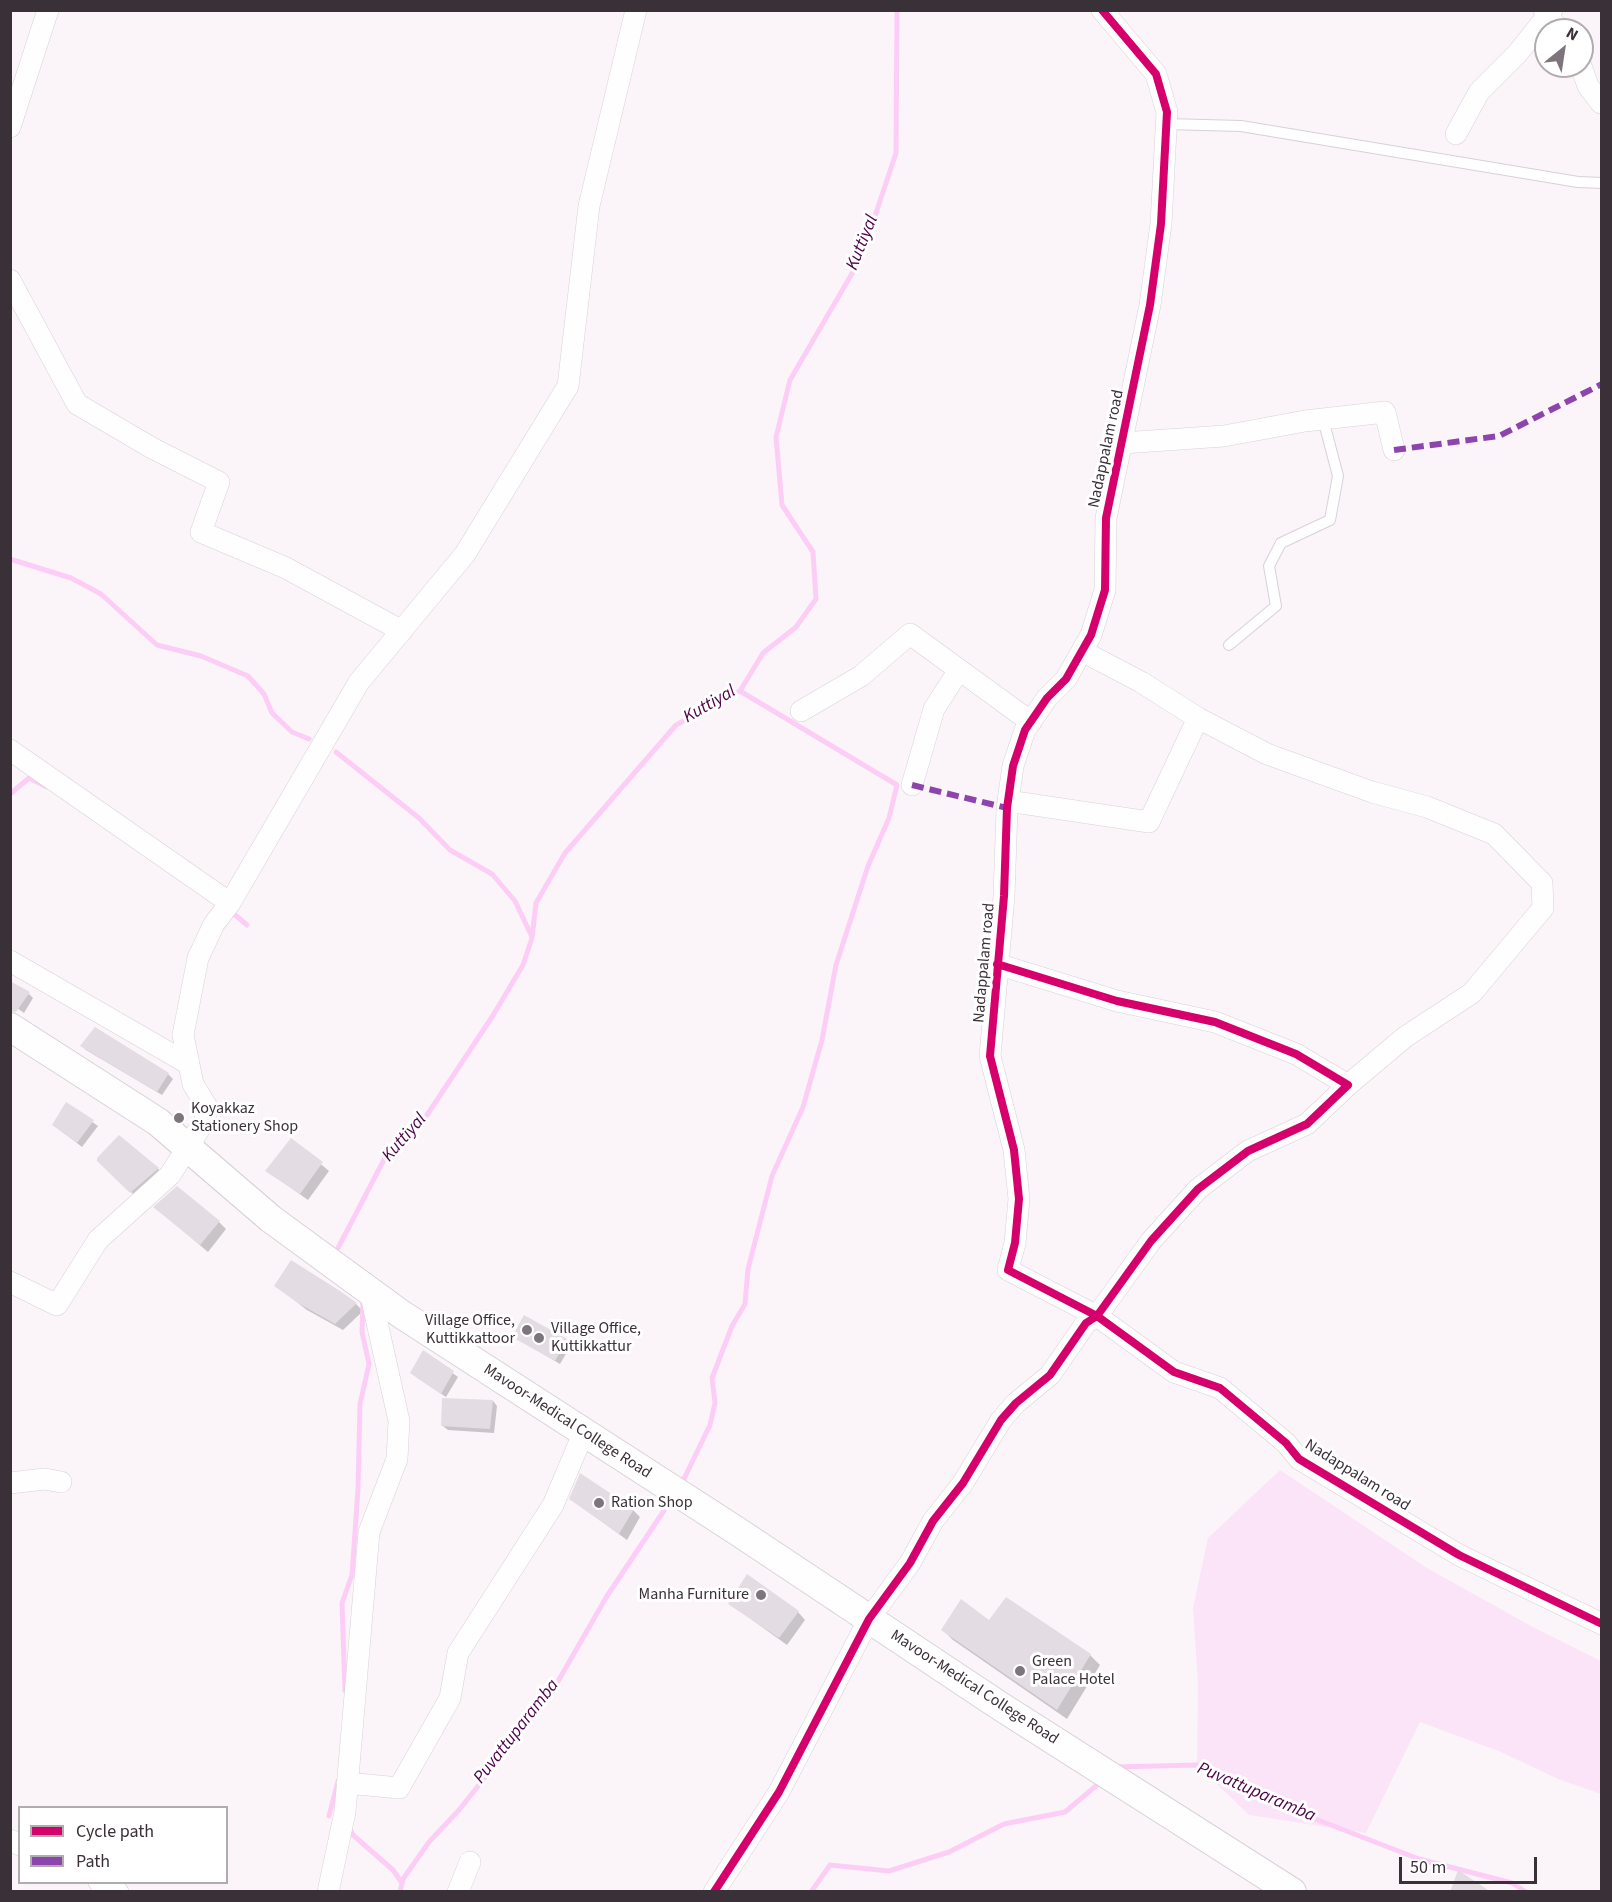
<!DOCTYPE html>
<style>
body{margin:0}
#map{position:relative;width:1612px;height:1902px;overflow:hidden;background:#fbf5fa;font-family:"Source Sans 3",sans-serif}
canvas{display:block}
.frame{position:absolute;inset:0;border:12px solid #3a3038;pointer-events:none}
.legend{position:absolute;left:18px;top:1806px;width:210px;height:78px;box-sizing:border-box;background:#fff;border:2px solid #b0acaf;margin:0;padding:8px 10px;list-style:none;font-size:18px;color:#3a3038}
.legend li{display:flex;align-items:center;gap:12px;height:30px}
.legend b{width:30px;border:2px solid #b0acaf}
.north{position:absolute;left:1534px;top:18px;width:60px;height:60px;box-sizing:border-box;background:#fff;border:2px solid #b0acaf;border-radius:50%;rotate:30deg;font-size:16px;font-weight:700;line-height:24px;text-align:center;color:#3a3038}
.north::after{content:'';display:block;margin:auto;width:21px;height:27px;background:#7e757c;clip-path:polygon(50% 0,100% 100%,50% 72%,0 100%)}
.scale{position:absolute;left:1399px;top:1857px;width:138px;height:27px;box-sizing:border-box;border:3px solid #3a3038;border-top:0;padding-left:8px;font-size:18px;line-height:21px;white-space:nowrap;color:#3a3038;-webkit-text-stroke:4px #fff;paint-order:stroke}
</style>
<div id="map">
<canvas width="1612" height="1902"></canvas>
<div class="frame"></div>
<ul class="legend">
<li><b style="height:8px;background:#d6006c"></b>Cycle path</li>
<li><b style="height:8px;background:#8e44ad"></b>Path</li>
</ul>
<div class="north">N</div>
<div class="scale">50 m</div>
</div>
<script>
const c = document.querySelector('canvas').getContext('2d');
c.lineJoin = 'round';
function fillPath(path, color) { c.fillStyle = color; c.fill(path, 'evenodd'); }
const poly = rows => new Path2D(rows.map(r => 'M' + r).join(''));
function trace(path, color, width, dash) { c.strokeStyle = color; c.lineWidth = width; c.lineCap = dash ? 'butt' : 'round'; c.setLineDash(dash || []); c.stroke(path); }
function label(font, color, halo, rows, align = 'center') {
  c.font = font + ' "Source Sans 3",sans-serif'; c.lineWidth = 6; c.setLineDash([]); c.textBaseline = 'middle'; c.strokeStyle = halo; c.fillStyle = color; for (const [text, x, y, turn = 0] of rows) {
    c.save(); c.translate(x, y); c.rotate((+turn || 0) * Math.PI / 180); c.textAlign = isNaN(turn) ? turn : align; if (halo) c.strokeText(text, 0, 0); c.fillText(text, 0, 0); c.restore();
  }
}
fillPath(poly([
 [1280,1470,1427,1568,1531,1626,1601,1661,1601,1794,1558,1779,1501,1752,1420,1722,1366,1833,1249,1815,1197,1765,1198,1683,1193,1608,1208,1538]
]), '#fce4f8');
fillPath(poly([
 [29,994,33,998,24,1013,10,1003],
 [96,1029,168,1074,173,1079,162,1095,86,1050,82,1046],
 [66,1104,98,1126,82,1147,59,1129],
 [292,1140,329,1171,308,1200,267,1171],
 [99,1160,158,1169,165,1176,139,1200],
 [163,1214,219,1222,226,1229,208,1252],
 [276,1286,356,1304,363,1311,343,1330,307,1310],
 [514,1337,566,1340,571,1345,560,1364],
 [423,1352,458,1377,446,1397,416,1377],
 [493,1401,497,1406,494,1433,448,1430,443,1426],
 [571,1499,633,1510,640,1517,627,1540],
 [730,1604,798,1612,805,1620,787,1645],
 [989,1622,1090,1655,1100,1665,1067,1719,953,1640,943,1630]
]), '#0003');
trace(poly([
 [10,559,71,578,101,594,157,645,201,656,248,676,264,694,272,713,292,732,309,739],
 [336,752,419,818,450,850,492,874,515,901,532,937],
 [10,794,29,778,47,787],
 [234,914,247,925],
 [338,1248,388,1152,425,1118,492,1017,523,965,532,938,536,903,565,853,676,725,740,691,763,653,796,627,816,599,813,552,782,505,776,437,790,380,861,258,896,153,897,10],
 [681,1485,710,1425,715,1403,712,1378,732,1326,745,1304,748,1269,772,1176,803,1107,822,1040,836,965,868,866,889,818,897,785,740,691],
 [345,1691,342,1603,352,1575,358,1489,360,1404,369,1364,362,1332,363,1303],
 [1115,1767,1197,1765,1274,1803,1419,1859,1512,1883,1526,1892],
 [329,1816,338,1781],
 [350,1829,353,1835,393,1870,402,1883],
 [400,1892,403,1879,429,1842,459,1810,549,1697,607,1596,667,1506],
 [811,1892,830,1865,889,1871,949,1852,1004,1824,1065,1812,1103,1780]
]), '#fccef6', 5);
fillPath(poly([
 [10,981,30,992,16,1012,10,1011],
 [95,1027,169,1073,157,1092,80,1046],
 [66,1102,94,1120,77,1143,52,1125],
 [119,1135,159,1168,130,1193,97,1161,97,1158],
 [291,1138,323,1162,300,1194,265,1171],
 [177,1186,220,1221,200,1245,153,1207],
 [291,1260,340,1291,357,1303,335,1324,298,1303,274,1286],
 [524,1315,567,1339,555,1361,512,1337],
 [423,1350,454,1371,441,1394,410,1373],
 [442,1398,493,1400,490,1429,441,1426],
 [580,1473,634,1509,619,1534,569,1499],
 [747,1574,799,1611,779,1638,728,1604],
 [1006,1597,1091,1654,1057,1710,941,1630,961,1599,989,1620],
 [1458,1870,1491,1892,1450,1892]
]), '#e3dce2');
const service = poly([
 [1166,124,1241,126,1578,182,1602,183],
 [1229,645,1276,606,1269,566,1281,543,1330,520,1338,476,1323,419]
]);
const minor = poly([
 [1102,10,1156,74,1167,112,1161,224,1150,305,1106,518,1105,590,1091,635,1066,679,1047,698,1025,730,1013,766,1007,808,1004,896,990,1056,1014,1150,1019,1199,1015,1243,1008,1270,1097,1316,1174,1372,1220,1388,1286,1443,1299,1459,1459,1555,1602,1624],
 [1544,10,1559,30],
 [1581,66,1588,86,1601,103],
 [10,127,48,10],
 [1456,134,1479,92,1517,54,1552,10],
 [10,280,77,404,152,448,219,482,201,532,286,568,402,631],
 [1122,443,1224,436,1305,421,1385,412,1394,450],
 [1082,651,1141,682,1198,718,1267,754,1372,792,1427,807,1494,834,1542,883,1543,908,1472,993,1405,1037,1348,1085],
 [801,711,861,676,910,634,1031,722],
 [10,750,230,903,359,682,465,554,568,386,589,206,636,10],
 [912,785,934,709,959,670],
 [1008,801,1149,822,1198,718],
 [10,961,187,1063],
 [10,1282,57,1305,98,1240,170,1175,205,1120,207,1107,193,1084,183,1035,198,958,214,924,230,903],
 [10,1483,45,1479,61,1482],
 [347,1783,399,1788,450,1698,458,1653,553,1505,583,1434],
 [10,1840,20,1845],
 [99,1882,118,1892],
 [328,1892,345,1812,369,1532,397,1459,399,1421,370,1291],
 [458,1892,470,1862],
 [714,1892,779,1792,869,1619,910,1563,933,1521,963,1483,1001,1420,1016,1403,1050,1375,1086,1323,1097,1316,1151,1241,1198,1189,1248,1151,1307,1124,1348,1085,1296,1054,1215,1022,1117,1001,997,964]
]);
const secondary = poly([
 [10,1027,158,1122,271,1219,401,1314,737,1531,1000,1706,1292,1892]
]);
trace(service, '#d8d1d7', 12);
trace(minor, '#d8d1d7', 22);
trace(secondary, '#d8d1d7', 30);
trace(service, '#fefefe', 10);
trace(minor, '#fefefe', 21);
trace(secondary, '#fefefe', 28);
trace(poly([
 [1394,450,1499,436,1602,384],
 [912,785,1007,808]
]), '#8e44ad', 6, [12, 6]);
trace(poly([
 [1102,10,1156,74,1167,112,1161,224,1150,305,1106,518,1105,590,1091,635,1066,679,1047,698,1025,730,1013,766,1007,808,1004,896,990,1056,1014,1150,1019,1199,1015,1243,1008,1270,1097,1316,1174,1372,1220,1388,1286,1443,1299,1459,1459,1555,1602,1624],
 [714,1892,779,1792,869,1619,910,1563,933,1521,963,1483,1001,1420,1016,1403,1050,1375,1086,1323,1097,1316,1151,1241,1198,1189,1248,1151,1307,1124,1348,1085,1296,1054,1215,1022,1117,1001,997,964]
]), '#d6006c', 8);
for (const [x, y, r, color] of [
 [179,1118,6,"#7e757c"],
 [527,1330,6,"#7e757c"],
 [539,1338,6,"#7e757c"],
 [599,1503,6,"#7e757c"],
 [761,1595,6,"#7e757c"],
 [1020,1671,6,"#7e757c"]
]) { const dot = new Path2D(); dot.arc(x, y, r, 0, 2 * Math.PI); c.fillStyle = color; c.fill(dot); trace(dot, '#fff', 2); }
label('16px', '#3a3038', '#fff', [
 ["Nadappalam road",1107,449,-78],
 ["Nadappalam road",985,963,-85],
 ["Mavoor-Medical College Road",567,1422,33],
 ["Nadappalam road",1357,1476,32],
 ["Mavoor-Medical College Road",974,1688,33]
]);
label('16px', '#3a3038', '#fff', [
 ["Koyakkaz",191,1109],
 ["Stationery Shop",191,1127],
 ["Village Office,",515,1321,"right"],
 ["Kuttikkattoor",515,1339,"right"],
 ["Village Office,",551,1329],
 ["Kuttikkattur",551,1347],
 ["Ration Shop",611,1503],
 ["Manha Furniture",749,1595,"right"],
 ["Green",1032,1662],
 ["Palace Hotel",1032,1680]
], 'left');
label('italic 18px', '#4e014a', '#fff', [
 ["Kuttiyal",863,243,-68],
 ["Kuttiyal",710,705,-30],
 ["Kuttiyal",405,1138,-49],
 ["Puvattuparamba",517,1732,-52],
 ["Puvattuparamba",1256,1793,23]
]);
</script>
